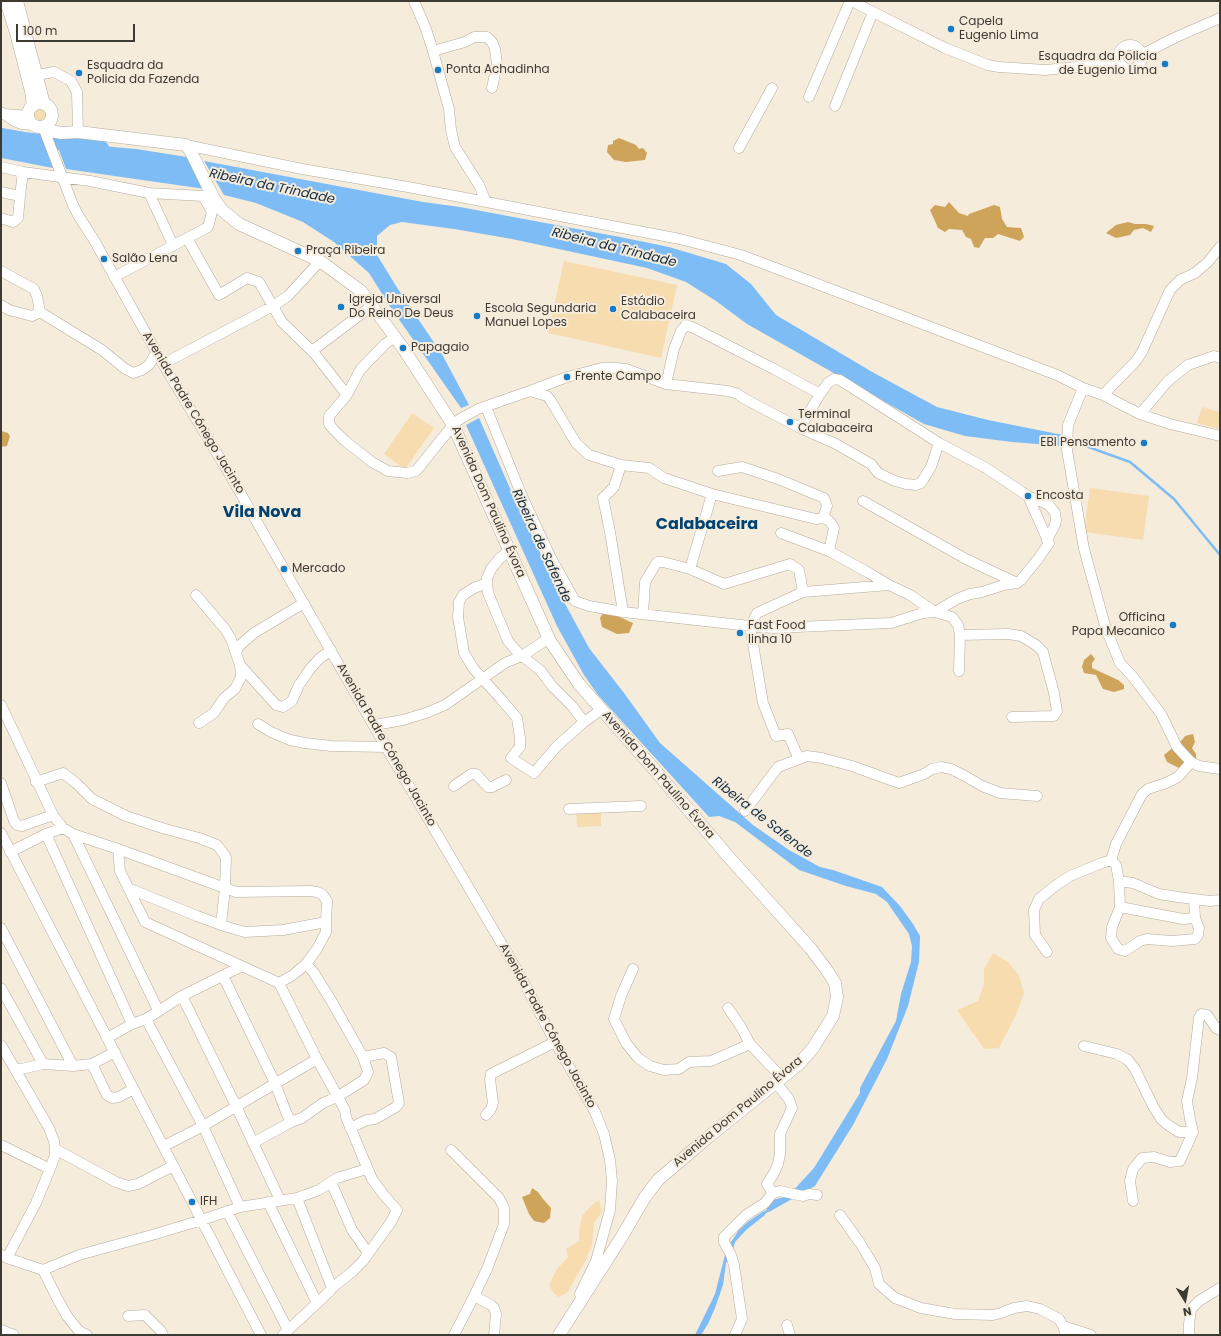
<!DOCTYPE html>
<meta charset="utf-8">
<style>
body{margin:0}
#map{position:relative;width:1221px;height:1336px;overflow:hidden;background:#f5ecdc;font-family:Poppins,sans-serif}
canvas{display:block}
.frame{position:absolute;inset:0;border:2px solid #3d3933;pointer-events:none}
.north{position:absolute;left:1165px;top:1280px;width:40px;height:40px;-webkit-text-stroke:3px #f5ecdc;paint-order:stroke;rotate:169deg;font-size:11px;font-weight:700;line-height:16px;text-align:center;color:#3d3933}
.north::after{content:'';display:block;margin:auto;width:14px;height:18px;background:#3d3933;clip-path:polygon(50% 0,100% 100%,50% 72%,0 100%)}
.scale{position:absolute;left:16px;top:24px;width:119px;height:18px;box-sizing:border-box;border:2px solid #3d3933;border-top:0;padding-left:5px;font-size:12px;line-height:14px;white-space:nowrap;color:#3d3933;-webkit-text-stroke:3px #f5ecdc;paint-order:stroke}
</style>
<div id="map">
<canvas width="1221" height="1336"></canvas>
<div class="frame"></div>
<div class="north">N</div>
<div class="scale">100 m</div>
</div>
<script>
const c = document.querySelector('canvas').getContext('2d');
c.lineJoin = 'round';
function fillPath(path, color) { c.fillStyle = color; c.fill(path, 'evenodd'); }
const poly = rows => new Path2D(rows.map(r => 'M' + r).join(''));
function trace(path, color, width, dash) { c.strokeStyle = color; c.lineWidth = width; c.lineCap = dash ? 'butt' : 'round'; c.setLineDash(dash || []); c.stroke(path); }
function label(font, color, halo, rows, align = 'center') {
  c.font = font + ' Poppins,sans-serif'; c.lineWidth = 4; c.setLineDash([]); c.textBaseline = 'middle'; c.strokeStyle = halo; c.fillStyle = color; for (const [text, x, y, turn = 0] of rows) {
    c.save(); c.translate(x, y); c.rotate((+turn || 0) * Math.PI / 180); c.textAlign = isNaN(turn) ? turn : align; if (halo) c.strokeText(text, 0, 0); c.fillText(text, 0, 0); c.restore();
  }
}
fillPath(poly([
 '32 115a8 8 0 1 1 16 0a8 8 0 1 1-16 0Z',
 [564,261,677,285,661,358,548,333],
 [1202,407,1220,412,1220,422,1218,429,1197,423],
 [412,413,434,428,405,469,384,454],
 [1090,488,1149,496,1143,540,1084,532],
 [576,812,601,812,601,826,577,827],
 [993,953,1008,962,1019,976,1024,993,1016,1015,999,1048,984,1049,957,1010,978,1001,984,984,984,969],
 [599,1200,602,1212,594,1223,592,1245,585,1262,567,1293,558,1297,553,1292,549,1285,557,1269,568,1257,566,1249,579,1241,579,1232,582,1216,593,1204]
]), '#f7dcaf');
fillPath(poly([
 [619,138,636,145,639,149,643,148,647,153,645,160,626,162,614,160,607,152,608,145,613,144,613,141],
 [949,202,959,213,968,216,969,214,994,205,1000,207,1002,219,1007,227,1021,228,1024,237,1020,241,998,234,993,238,985,238,979,248,974,247,971,239,966,237,962,230,949,229,945,232,938,228,930,210,935,205,945,207],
 [1128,222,1135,224,1146,224,1154,226,1151,232,1143,228,1134,230,1130,235,1116,238,1106,233,1116,225],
 [1,431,8,433,10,436,7,446,1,447],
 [603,613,615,615,633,623,629,633,617,634,602,627,600,618],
 [1091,654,1095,659,1092,663,1092,668,1118,680,1124,685,1124,689,1114,692,1103,689,1096,675,1084,673,1082,667,1084,660],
 [1193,734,1195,742,1192,748,1196,754,1196,764,1181,769,1167,762,1164,755,1182,740,1185,736],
 [532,1188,538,1192,543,1199,551,1208,550,1218,544,1223,534,1221,529,1214,522,1197,530,1194]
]), '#cea45a');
fillPath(poly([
 [1,130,42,136,53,168,1,158],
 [56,142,136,149,187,157,205,189,66,169],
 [204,161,423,202,460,207,620,237,669,247,726,264,751,284,776,315,874,373,937,407,988,420,1063,435,1061,446,1012,442,965,436,924,424,747,324,716,301,686,282,647,268,512,239,454,229,402,222,390,225,377,236,377,255,396,286,443,356,469,405,461,408,391,308,369,273,334,242,303,222,256,203,224,195],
 [479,418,520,511,563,600,589,648,624,693,660,743,753,825,789,850,820,867,833,870,882,887,900,906,913,924,920,936,919,962,908,1006,887,1059,853,1125,815,1186,769,1212,765,1206,773,1200,788,1196,814,1168,860,1093,860,1088,896,1021,901,994,911,962,912,946,909,934,887,902,876,894,846,886,799,870,735,822,719,816,709,817,598,695,584,675,557,626,466,425],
 [764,1211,765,1215,746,1230,735,1242,732,1253,729,1245,739,1230,749,1221],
 [726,1251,730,1255,726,1263,723,1285,715,1308,708,1324,701,1335,695,1335,715,1294]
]), '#7ebcf6');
trace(poly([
 [1069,440,1130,462,1174,499,1220,555],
 [762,1215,771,1208]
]), '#7ebcf6', 2.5);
trace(poly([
 [1,135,24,139,102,148]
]), '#7ebcf6', 14);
const minor = poly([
 [414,1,426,29,433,51,449,109,451,130,455,147,479,185,486,202],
 [852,1,873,12,945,48,988,65,999,67,1045,70,1119,63],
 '1118 57a12 12 0 1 1 24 0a12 12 0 1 1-24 0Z',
 [433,51,465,42,474,37,487,37,492,42,495,49,497,64,492,88],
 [1141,55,1174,38,1220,18],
 [37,75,54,72,71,81,77,92,78,132],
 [809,97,850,1],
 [835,106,873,12],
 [1,112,14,121,21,124,33,125],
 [5,114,28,116],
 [43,127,73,205,78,215,94,240,163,364,230,475,386,747,520,975,555,1042,595,1112,604,1134,610,1160,612,1181,610,1210,596,1261,580,1294],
 [186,145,302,169,408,187,680,239,741,255,1057,375,1083,388,1103,395,1140,414,1170,424,1220,436],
 [739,148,772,88],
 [1,167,23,172,90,181,149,193,203,196,214,199],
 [1,192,20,196],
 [149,193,173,245],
 [1,218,13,222,18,218,20,196,23,172],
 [187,238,219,295,247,278,259,282,282,322,314,353,347,395],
 [1,271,34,289,37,296,40,312,102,350,124,368,133,373,142,370,149,365,156,353],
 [114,277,208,227,212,212,203,196],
 [1,305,9,310,32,316,40,312],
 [395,337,385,344,360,370,347,395,329,416,329,424,333,429,345,441,372,462,388,471,407,473,416,471,453,425,460,419,478,409,530,391,567,377,602,368,616,368,626,369,666,384,728,391,738,394,743,398,800,428,836,444,871,464,878,473,895,481,906,484,916,485,921,483,931,467,939,443],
 [312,351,373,305],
 [163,364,273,306,288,296,320,261],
 [666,384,674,349,681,331,686,325,694,328,774,369,820,394],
 [1083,388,1068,425,1067,450,1084,549,1106,629,1120,663,1133,677,1161,714,1177,747,1191,762,1199,766,1220,769],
 [530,391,547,396,551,401,576,443,589,455,621,465,649,468,664,478,712,494,816,519,823,518,828,520,831,523,834,528,829,551,869,573,889,585,910,595,935,612,952,617,958,625,960,635,959,671],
 [1103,395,1136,361,1142,352,1170,290,1180,280,1195,273,1208,262,1220,247],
 [486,407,522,496,551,558,575,601,589,606,623,612,750,626,773,628,891,623,923,613,935,612,957,599,970,594,982,592,1004,585,1017,583,1021,580,1038,559,1049,543,1028,496],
 [1140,414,1168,381,1188,365,1214,356,1220,358],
 [800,428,820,394,828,383,834,379,840,380,939,443,986,468,1028,496,1049,505,1055,513,1056,520,1055,525,1047,540],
 [621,465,614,487,603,498,610,532,623,612],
 [718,471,742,467,778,479,824,498,827,506,823,518],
 [863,501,966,559,1017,583],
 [781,533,829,551],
 [510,550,500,558,491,569,487,578,488,593,508,641,519,654,540,670,552,686,573,707,584,722],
 [690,569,712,494],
 [487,583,474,588,463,595,459,602,458,617,464,653,473,668,500,698,517,718,520,738,520,747,511,758,534,773,557,746,584,722,601,710],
 [196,595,225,629,231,639,240,665,241,677,235,689,224,698,214,713,199,723],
 [643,614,645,582,657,562,663,562,690,569,724,584,790,564,799,570,803,592,889,585],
 [960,635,1008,634,1021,636,1036,645,1043,652,1054,693,1057,711,1054,716,1012,717],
 [236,652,239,646,254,633,304,603],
 [240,665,276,705,283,707,292,701,299,685,310,669,319,659,331,650],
 [1,705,53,815,63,828],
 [258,724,271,732,290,740,305,743,331,746,386,747],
 [375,725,403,720,426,713,445,705,505,663,522,656,549,638],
 [799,759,788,734,776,736,763,703,750,626,757,613,803,592],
 [36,782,63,773,76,783,92,799,126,816,162,828,199,838,217,845,226,857,225,888,221,925],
 [1,783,14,821,17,825,22,826,53,815],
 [454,786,471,774,476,774,488,787,492,787,506,780],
 [569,809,641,806],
 [745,811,778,767,807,756,822,758,852,766,899,783,924,774,932,769,941,767,951,769,965,776,982,786,1000,793,1037,796],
 [1,833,261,1335],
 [46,834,132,1024],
 [73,834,158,1010],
 [118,849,236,892,310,891,317,892,322,894,327,901,326,922,326,932,317,949,306,964,293,975,279,983],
 [10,852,46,834,63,828,73,834,118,849,120,871,145,922,279,983,317,1059,203,1126,164,1146],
 [1111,860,1116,844,1142,794,1148,789,1166,783,1178,777,1191,762],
 [1119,881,1133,883,1159,894,1178,897,1210,901,1220,900],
 [128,888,197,916,227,927,245,932,283,930,326,922],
 [1120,907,1183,919,1195,918],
 [1,928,73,1066,43,1064,1,988],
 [1047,952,1035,935,1034,910,1039,899,1055,886,1070,876,1102,863,1111,860,1116,865,1119,881,1120,907,1112,927,1111,938,1118,949,1125,951,1140,941,1147,939,1172,941,1195,939,1198,935,1199,928,1195,918,1194,899],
 [633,969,621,996,614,1019,626,1043,638,1058,650,1066,664,1070,679,1069,689,1062,711,1061,750,1044,782,1078],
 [223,976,275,1083,286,1112,291,1122],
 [182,996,242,966],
 [728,1008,741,1027,750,1044],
 [146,1019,203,1126,240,1207],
 [107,1038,132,1024,146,1019,182,996,236,1106,280,1200],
 [1,1045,49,1128,54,1141,55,1149,55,1155,50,1169,36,1203,7,1258],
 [1084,1046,1117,1054,1128,1060,1135,1069,1153,1106,1161,1119,1168,1125,1179,1132,1193,1132],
 [92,1064,107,1095,112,1098,119,1097,133,1089],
 [73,1066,92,1064,115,1052],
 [15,1068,21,1069,43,1064],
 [486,1115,491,1109,493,1103,490,1079,491,1074,555,1042],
 [350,1128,367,1120,375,1119,396,1107,399,1103,391,1057,384,1053,363,1057],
 [253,1143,291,1122,302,1118,323,1103,337,1097,364,1080,368,1072,363,1057,332,1002,314,973,306,964],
 [1,1145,50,1169],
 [55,1149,116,1182,128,1186,138,1184,173,1166],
 [451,1150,499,1198,504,1208,504,1224,487,1269,474,1296,454,1335],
 [331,1182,352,1230,368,1253],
 [772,1194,771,1190,767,1184,774,1173,778,1164,780,1154,780,1134,792,1108,789,1099,776,1083],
 [297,1198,332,1288],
 [1133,1201,1130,1181,1133,1169,1142,1158,1154,1157,1170,1162,1180,1161,1193,1132,1190,1119,1187,1101,1192,1078,1199,1018,1201,1014,1207,1015,1216,1028,1220,1030],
 [268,1202,317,1303],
 [227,1211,288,1330],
 [840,1215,860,1243,875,1268,879,1284,895,1298,921,1308,955,1314,993,1315,1001,1313,1014,1308,1027,1306,1040,1309,1059,1319,1063,1326,1066,1335],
 [2,1255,7,1258,43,1270],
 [43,1270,79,1255,152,1235,202,1220,240,1207,297,1198,319,1190,337,1178,367,1169],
 [43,1270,57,1298,67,1316,79,1331,87,1335],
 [474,1296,491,1305,494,1308,496,1314,494,1335],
 [128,1316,145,1315,161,1331,163,1335],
 [787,1325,790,1335],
 [1063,1326,1091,1335],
 [1,1330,14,1335],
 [283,1335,330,1291,332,1288,352,1272,363,1261,391,1222,397,1210,383,1194,372,1179,346,1117,345,1110,317,1059],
 [735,1335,742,1319,734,1265,731,1255,724,1242,724,1237,746,1215,765,1203,772,1194,780,1191,803,1196,809,1194,817,1195],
 [1189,1335,1189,1324,1191,1309,1199,1301,1220,1288]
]);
const major = poly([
 [6,1,16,33,31,91,33,106],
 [17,1,44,104],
 '28 115a12 12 0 1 1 24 0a12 12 0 1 1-24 0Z',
 [45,126,50,131,62,133,78,132,186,145,191,152,214,199,222,210,239,224,320,261,361,291,403,348,453,425,550,641,579,684,653,768,727,855,811,949,826,969,835,983,837,997,833,1016,813,1048,799,1064,707,1138,658,1180,645,1197,621,1238,559,1335]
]);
trace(minor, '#b4ab9c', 11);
trace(major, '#b4ab9c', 13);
trace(minor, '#fff', 10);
trace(major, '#fff', 12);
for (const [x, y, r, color] of [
 [951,29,4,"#147bc6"],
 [1165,64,4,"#147bc6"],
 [438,70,4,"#147bc6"],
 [79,73,4,"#147bc6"],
 [298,251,4,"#147bc6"],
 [104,259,4,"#147bc6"],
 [341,307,4,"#147bc6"],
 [613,309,4,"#147bc6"],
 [477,316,4,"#147bc6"],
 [403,348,4,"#147bc6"],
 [567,377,4,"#147bc6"],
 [790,422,4,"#147bc6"],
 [1144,443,4,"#147bc6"],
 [1028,496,4,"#147bc6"],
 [284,569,4,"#147bc6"],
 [1173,625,4,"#147bc6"],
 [740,633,4,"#147bc6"],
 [192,1202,4,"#147bc6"]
]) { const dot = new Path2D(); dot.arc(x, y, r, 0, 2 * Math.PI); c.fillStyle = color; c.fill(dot); trace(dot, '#f5ecdc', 1.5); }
label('12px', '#3d3933', '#f5ecdc', [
 ["Capela",959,22],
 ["Eugenio Lima",959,36],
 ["Esquadra da Policia",1157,57,"right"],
 ["de Eugenio Lima",1157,71,"right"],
 ["Esquadra da",87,66],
 ["Policia da Fazenda",87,80],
 ["Ponta Achadinha",446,70],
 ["Praça Ribeira",306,251],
 ["Salão Lena",112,259],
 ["Igreja Universal",349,300],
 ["Do Reino De Deus",349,314],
 ["Estádio",621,302],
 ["Calabaceira",621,316],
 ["Escola Segundaria",485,309],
 ["Manuel Lopes",485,323],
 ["Papagaio",411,348],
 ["Frente Campo",575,377],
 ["Terminal",798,415],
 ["Calabaceira",798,429],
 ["EBI Pensamento",1136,443,"right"],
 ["Encosta",1036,496],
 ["Mercado",292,569],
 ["Officina",1165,618,"right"],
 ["Papa Mecanico",1165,632,"right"],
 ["Fast Food",748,626],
 ["linha 10",748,640],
 ["IFH",200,1202]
], 'left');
label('12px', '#3d3933', '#f5ecdc', [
 ["Avenida Padre Cónego Jacinto",193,413,59],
 ["Avenida Dom Paulino Évora",488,502,66],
 ["Avenida Padre Cónego Jacinto",386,745,60],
 ["Avenida Dom Paulino Évora",658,775,49],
 ["Avenida Padre Cónego Jacinto",547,1026,61],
 ["Avenida Dom Paulino Évora",738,1112,-40]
]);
label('italic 13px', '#112b43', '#f5ecdc', [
 ["Ribeira da Trindade",272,187,12],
 ["Ribeira da Trindade",614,248,14],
 ["Ribeira de Safende",541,546,65],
 ["Ribeira de Safende",762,818,38]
]);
label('bold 16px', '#004271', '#f5ecdc', [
 ["Vila Nova",262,513],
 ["Calabaceira",707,525]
]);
</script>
